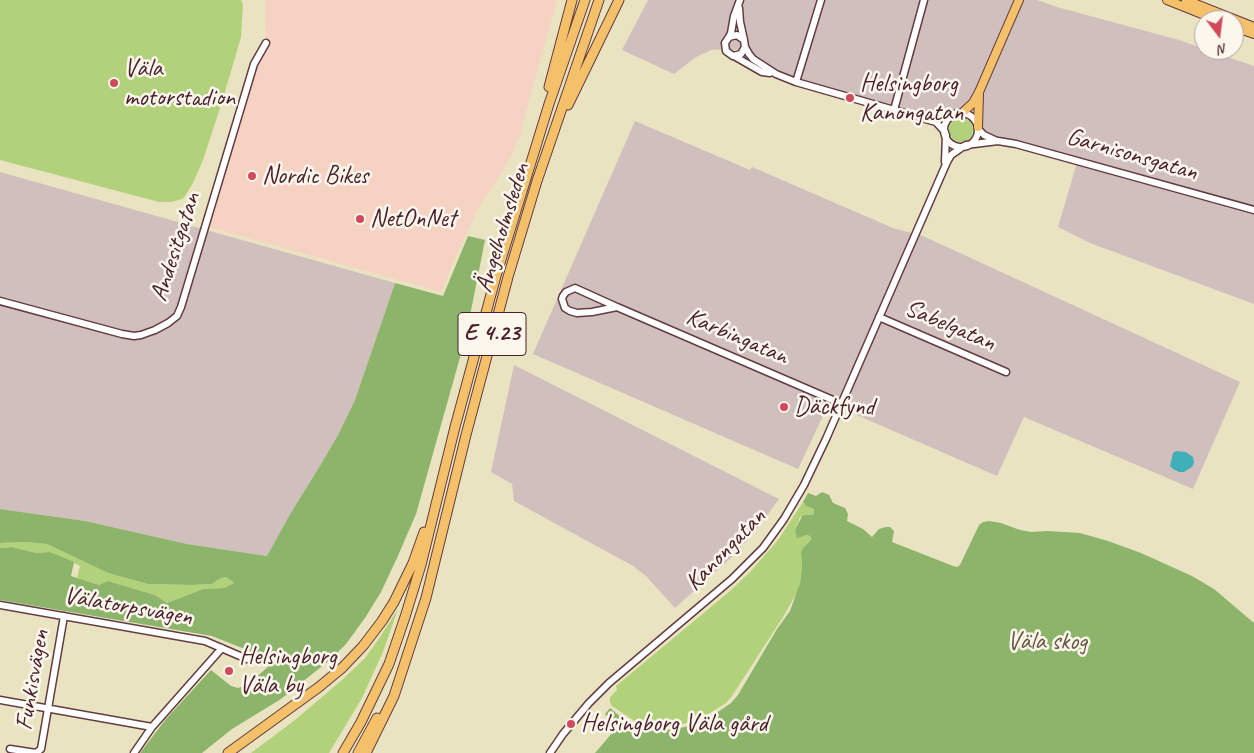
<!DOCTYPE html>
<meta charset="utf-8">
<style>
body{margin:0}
#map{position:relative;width:1254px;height:753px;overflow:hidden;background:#eae3c1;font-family:Caveat,sans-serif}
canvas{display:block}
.north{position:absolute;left:1194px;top:10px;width:50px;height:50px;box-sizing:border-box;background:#fbf7ec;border:1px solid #b4a19f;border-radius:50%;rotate:165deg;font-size:14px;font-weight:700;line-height:20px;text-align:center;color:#4a1f2b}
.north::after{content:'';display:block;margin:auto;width:18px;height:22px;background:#d1495b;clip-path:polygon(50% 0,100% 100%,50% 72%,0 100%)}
</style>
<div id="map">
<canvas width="1254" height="753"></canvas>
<div class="north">N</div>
</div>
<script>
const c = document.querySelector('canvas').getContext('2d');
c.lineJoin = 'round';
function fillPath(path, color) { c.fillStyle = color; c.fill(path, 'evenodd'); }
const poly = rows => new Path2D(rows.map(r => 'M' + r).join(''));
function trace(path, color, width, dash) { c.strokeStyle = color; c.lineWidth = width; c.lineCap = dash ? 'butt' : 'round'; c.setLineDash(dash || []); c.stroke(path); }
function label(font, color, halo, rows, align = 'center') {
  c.font = font + ' Caveat,sans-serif'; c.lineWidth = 5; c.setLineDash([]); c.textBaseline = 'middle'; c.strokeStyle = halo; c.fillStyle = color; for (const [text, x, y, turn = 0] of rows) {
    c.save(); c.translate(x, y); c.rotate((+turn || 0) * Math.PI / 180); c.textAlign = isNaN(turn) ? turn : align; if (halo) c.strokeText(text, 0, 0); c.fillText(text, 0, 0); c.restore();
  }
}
fillPath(poly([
 [265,0,557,0,519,137,515,148,501,174,478,208,452,265,442,292,205,226,254,64,266,43]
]), '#f6d2c3');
fillPath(poly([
 [648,0,1037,0,1057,7,1179,40,1204,49,1204,50,1207,50,1254,66,1254,304,1090,243,1058,227,1078,159,998,140,982,130,975,97,962,110,958,112,946,114,910,113,795,79,766,68,747,51,730,49,711,50,696,57,674,74,622,50],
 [635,121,750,170,752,167,893,228,923,236,1240,382,1193,489,1024,417,997,476,829,403,798,469,533,354],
 [0,172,395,283,355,400,338,435,321,464,289,516,267,556,187,544,85,521,0,509],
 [514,365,779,499,758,528,732,557,675,608,646,576,633,566,514,501,512,484,491,472]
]), '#d1bfbd');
fillPath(poly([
 [0,0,241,0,243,5,241,37,234,61,221,105,203,160,193,183,185,196,182,199,171,202,159,202,0,160],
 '949 130a12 12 0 1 1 24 0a12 12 0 1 1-24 0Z',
 [803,502,806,506,814,509,814,513,813,515,805,515,800,517,795,530,803,536,809,535,811,540,803,548,801,554,802,568,799,589,783,617,732,696,726,703,705,716,691,722,669,727,649,727,639,724,612,706,610,702,610,697,617,690,616,686,730,591,751,571,778,540],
 [25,542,47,544,108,573,148,584,193,585,212,584,219,579,226,577,234,583,224,588,203,589,167,603,155,595,108,581,99,585,77,578,80,566,50,552,36,553,12,547,0,548,0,543],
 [398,609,383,652,362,698,329,753,251,753,295,720,342,680,365,658,378,640]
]), '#b1d27a');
fillPath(poly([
 [468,236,485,240,466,336,416,514,397,558,381,592,365,618,346,644,331,659,281,699,232,729,202,753,140,753,166,719,211,670,231,686,238,688,246,685,250,683,272,663,247,650,212,636,0,600,0,548,12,547,36,553,50,552,74,562,71,576,99,585,108,581,155,595,167,603,203,589,224,588,234,583,226,577,219,579,212,584,193,585,148,584,108,573,47,544,25,542,0,543,0,509,85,521,187,544,267,556,289,516,321,464,338,435,355,400,395,283,443,296],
 [822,492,829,495,833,503,845,508,848,514,847,521,863,529,872,537,879,529,886,527,890,527,894,531,892,542,953,566,957,567,960,565,979,525,983,522,989,521,1001,523,1020,530,1031,532,1047,531,1080,533,1108,541,1141,553,1192,576,1214,589,1254,623,1254,753,595,753,613,732,612,723,605,714,610,708,629,724,636,727,650,731,661,731,685,727,698,723,712,716,731,703,738,695,777,629,790,611,800,583,802,568,801,552,803,548,811,540,810,536,807,535,797,538,795,530,802,516,805,515,813,515,814,513,814,509,806,506,803,502,808,493,816,496]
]), '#8cb46a');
fillPath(poly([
 [1176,451,1186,452,1193,457,1194,463,1192,467,1184,472,1179,472,1173,469,1170,466,1173,453]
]), '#3fb0b9');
const minor = poly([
 [739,8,740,22,744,40],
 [729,37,731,33,734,16,740,0],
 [745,47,741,54,733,56,726,51,725,43,729,37,737,35,744,40,745,47,749,54,753,59,776,74,796,82,936,122,945,132],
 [734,56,762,72,770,73],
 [796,82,821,0],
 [894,110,924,0],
 '944 130a17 17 0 1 1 34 0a17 17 0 1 1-34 0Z',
 [919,115,954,114],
 [978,129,984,135,997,141],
 [966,145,998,141,1016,144,1254,210],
 [945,162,946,135],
 [0,301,122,334,134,336,141,335,155,330,168,323,177,316,181,307,254,64,266,43],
 [617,307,575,288,566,292,563,296,562,299,565,308,570,311,577,313,592,312,617,307,842,404],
 [879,317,1006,372],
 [0,605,205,641,247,659],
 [0,700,152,727],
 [10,749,36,753,41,749,64,616],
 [134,753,152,727,222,648],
 [550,753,563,734,589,703,609,683,732,579,763,548,784,519,804,485,826,439,947,162,951,155,964,146]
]);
const major = poly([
 [1167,0,1217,20],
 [1186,0,1254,27],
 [1234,27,1254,34],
 [962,113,973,103,979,92,1019,0],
 [978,127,979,94]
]);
const highway = poly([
 [549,87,572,0],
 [568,105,619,0],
 [228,753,319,687,342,668,363,646,382,621,394,602,413,563,424,532],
 [343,753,361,722,389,664,405,617,421,565,455,427,496,276,549,104,585,0],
 [358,753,377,718],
 [366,753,394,696,426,598,466,435,508,277,537,181,599,0]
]);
trace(minor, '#623c42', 9);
trace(major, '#623c42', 10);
trace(highway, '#623c42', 11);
trace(minor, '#fff', 6);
trace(major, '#f4c16a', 8);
trace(highway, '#f4c16a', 9);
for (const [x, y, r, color] of [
 [114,83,5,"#d1495b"],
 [850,98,5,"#d1495b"],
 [252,176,5,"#d1495b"],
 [360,219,5,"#d1495b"],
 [784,407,5,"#d1495b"],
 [229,671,5,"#d1495b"],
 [571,724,5,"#d1495b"]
]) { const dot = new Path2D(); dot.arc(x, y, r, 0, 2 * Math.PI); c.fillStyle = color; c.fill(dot); trace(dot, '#fbf7ec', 2); }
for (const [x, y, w] of [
 [492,334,68]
]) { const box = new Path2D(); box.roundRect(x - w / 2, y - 21.5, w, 43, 4); c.fillStyle = '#fbf7ec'; c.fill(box); trace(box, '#4a1f2b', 1); }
label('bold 24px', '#4a1f2b', null, [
 ["E 4.23",492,334]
]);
label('25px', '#4a1f2b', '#fbf7ec', [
 ["Väla",124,69],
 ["motorstadion",124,98],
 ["Helsingborg",860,84],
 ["Kanongatan",860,113],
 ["Nordic Bikes",262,176],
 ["NetOnNet",370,219],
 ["Däckfynd",794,407],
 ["Helsingborg",239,657],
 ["Väla by",239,686],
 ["Helsingborg Väla gård",581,724]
], 'left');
label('25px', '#4a1f2b', '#fbf7ec', [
 ["Garnisonsgatan",1132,155,16],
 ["Ängelholmsleden",503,228,-73],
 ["Andesitgatan",176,247,-72],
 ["Sabelgatan",950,326,23],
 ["Karbingatan",737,337,23],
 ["Kanongatan",726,550,-46],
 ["Välatorpsvägen",128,607,10],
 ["Funkisvägen",33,680,-80]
]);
label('25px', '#695543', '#fbf7ec', [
 ["Väla skog",1047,642]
]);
</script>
